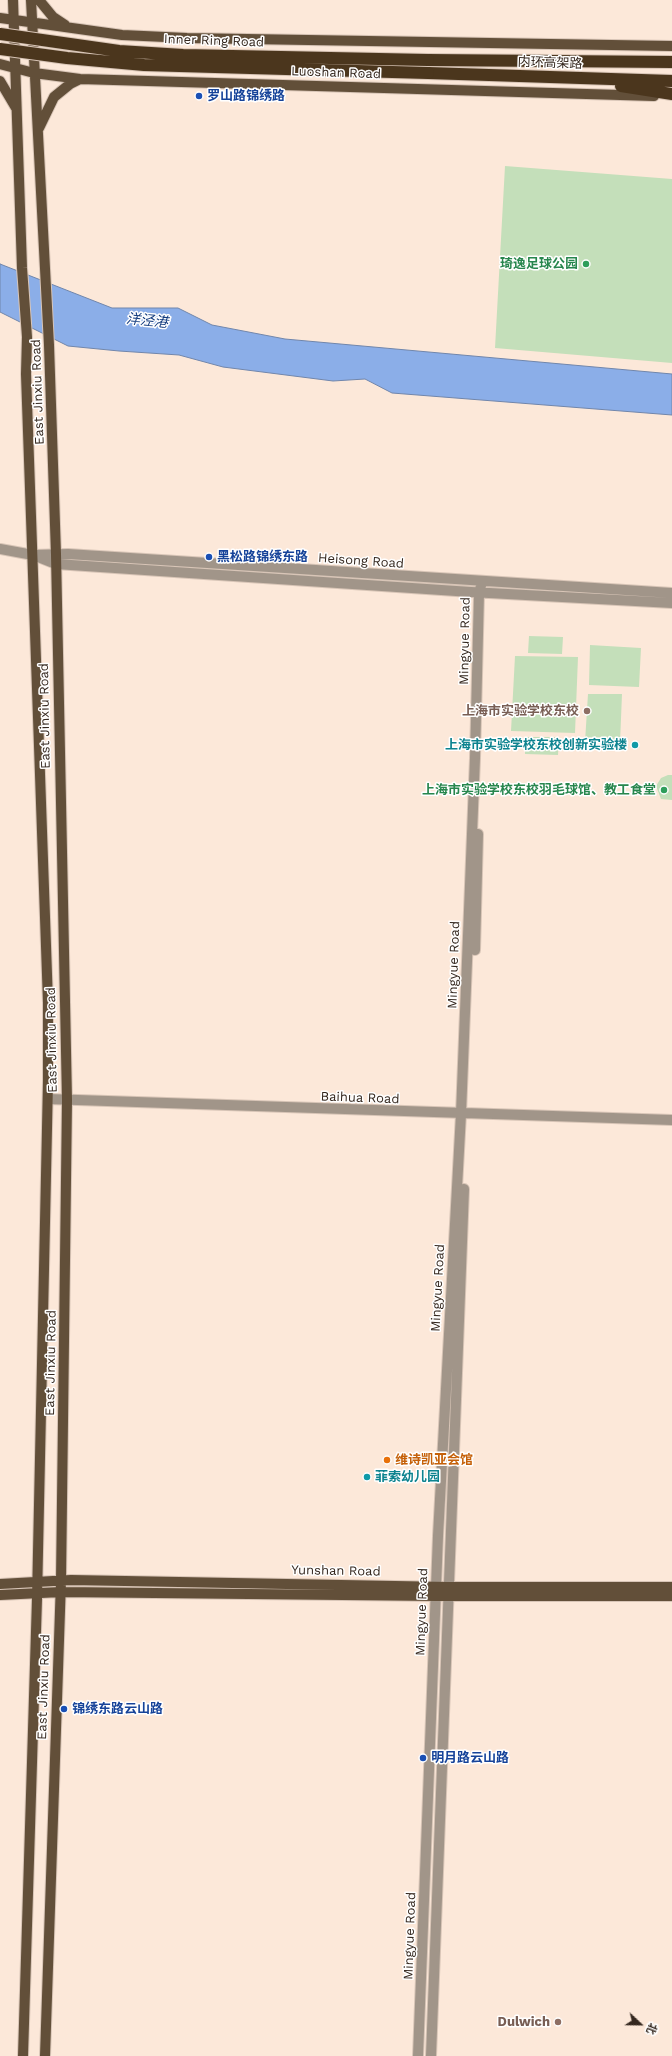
<!DOCTYPE html>
<meta charset="utf-8">
<style>
body{margin:0}
#map{position:relative;width:672px;height:2056px;overflow:hidden;background:#fce8d9;font-family:"Work Sans","Noto Sans SC",sans-serif}
canvas{display:block}
.north{position:absolute;left:620px;top:2004px;width:40px;height:40px;-webkit-text-stroke:3px #fff;paint-order:stroke;rotate:112deg;font-size:11px;font-weight:700;line-height:16px;text-align:center;color:#34271e}
.north::after{content:'';display:block;margin:auto;width:14px;height:18px;background:#34271e;clip-path:polygon(50% 0,100% 100%,50% 72%,0 100%)}
</style>
<div id="map">
<canvas width="672" height="2056"></canvas>
<div class="north">北</div>
</div>
<script>
const c = document.querySelector('canvas').getContext('2d');
c.lineJoin = 'round';
function fillPath(path, color) { c.fillStyle = color; c.fill(path, 'evenodd'); }
const poly = rows => new Path2D(rows.map(r => 'M' + r).join(''));
function trace(path, color, width, dash) { c.strokeStyle = color; c.lineWidth = width; c.lineCap = dash ? 'butt' : 'round'; c.setLineDash(dash || []); c.stroke(path); }
function label(font, color, halo, rows, align = 'center') {
  c.font = font + ' "Work Sans","Noto Sans SC",sans-serif'; c.lineWidth = 3; c.setLineDash([]); c.textBaseline = 'middle'; c.strokeStyle = halo; c.fillStyle = color; for (const [text, x, y, turn = 0] of rows) {
    c.save(); c.translate(x, y); c.rotate((+turn || 0) * Math.PI / 180); c.textAlign = isNaN(turn) ? turn : align; if (halo) c.strokeText(text, 0, 0); c.fillText(text, 0, 0); c.restore();
  }
}
fillPath(poly([
 [505,166,672,179,672,363,495,348],
 [529,636,563,637,562,654,528,653],
 [590,645,641,648,639,687,589,685],
 [515,656,578,657,575,733,511,731],
 [588,694,622,694,620,743,585,742],
 [525,737,559,737,558,755,525,754],
 [668,775,672,775,672,800,661,799,656,786,661,778]
]), '#c4dfba');
const water = poly([
 [0,264,112,308,178,308,212,325,285,339,672,374,672,415,392,393,365,379,333,381,223,367,179,355,119,351,68,346,0,312,0,264]
]);
fillPath(water, '#8baee8');
trace(water, '#7186ab', 1);
const minor = poly([
 [0,549,33,555,68,554,672,593],
 [36,556,56,564,471,592,672,603],
 [475,950,478,834],
 [48,1099,672,1120],
 [418,2056,438,1536,461,1114,475,758,479,593,482,582],
 [431,2056,464,1189]
]);
const major = poly([
 [13,0,22,268,27,337,26,374,48,1003,48,1081,37,1599,23,2056],
 [31,0,49,345,56,554,67,1100,61,1581,45,2056],
 [39,0,53,17,65,25],
 [0,18,122,35,187,38,672,46],
 [0,64,34,73,80,79,654,96],
 [0,81,16,108],
 [39,128,54,97,70,84,80,79],
 [0,1584,71,1580,449,1587,672,1587],
 [0,1595,61,1592,436,1596,672,1596]
]);
const highway = poly([
 [428,60,672,62],
 [428,73,672,81],
 [621,86,672,94]
]);
trace(minor, '#d8c5b7', 12);
trace(major, '#d8c5b7', 12);
trace(highway, '#d8c5b7', 14);
trace(minor, '#a19589', 10);
trace(major, '#624f39', 10);
trace(highway, '#4b361d', 12);
const highwayBridge = poly([
 [0,34,119,51,183,55,428,60],
 [0,49,67,58,144,65,428,73]
]);
trace(highwayBridge, '#d8c5b7', 14, []);
trace(highwayBridge, '#4b361d', 12);
for (const [x, y, r, color] of [
 [199,96,4,"#1a4fb4"],
 [586,264,4,"#2e9e5b"],
 [209,557,4,"#1a4fb4"],
 [587,711,4,"#8d6e63"],
 [635,745,4,"#0f9aa8"],
 [664,790,4,"#2e9e5b"],
 [387,1460,4,"#e8710a"],
 [367,1477,4,"#0f9aa8"],
 [64,1709,4,"#1a4fb4"],
 [423,1758,4,"#1a4fb4"],
 [558,2022,4,"#8d6e63"]
]) { const dot = new Path2D(); dot.arc(x, y, r, 0, 2 * Math.PI); c.fillStyle = color; c.fill(dot); trace(dot, '#fff', 1.5); }
label('13px', '#34271e', '#fff', [
 ["Inner Ring Road",214,41,2],
 ["内环高架路",550,63,2],
 ["Luoshan Road",336,73,2],
 ["East Jinxiu Road",38,392,-92],
 ["Heisong Road",361,561,4],
 ["Mingyue Road",465,641,-89],
 ["East Jinxiu Road",45,716,-91],
 ["Mingyue Road",454,965,-88],
 ["East Jinxiu Road",52,1040,-91],
 ["Baihua Road",360,1098,2],
 ["Mingyue Road",438,1288,-87],
 ["East Jinxiu Road",51,1363,-89],
 ["Yunshan Road",336,1571,1],
 ["Mingyue Road",422,1612,-88],
 ["East Jinxiu Road",44,1687,-88],
 ["Mingyue Road",410,1936,-88]
]);
label('bold 13px', '#164399', '#fff', [
 ["罗山路锦绣路",207,96],
 ["黑松路锦绣东路",217,557],
 ["锦绣东路云山路",72,1709],
 ["明月路云山路",431,1758]
], 'left');
label('bold 13px', '#27864d', '#fff', [
 ["琦逸足球公园",578,264],
 ["上海市实验学校东校羽毛球馆、教工食堂",656,790]
], 'right');
label('bold 13px', '#785e54', '#fff', [
 ["上海市实验学校东校",579,711],
 ["Dulwich",550,2022]
], 'right');
label('bold 13px', '#0d838f', '#fff', [
 ["上海市实验学校东校创新实验楼",627,745],
 ["菲索幼儿园",375,1477,"left"]
], 'right');
label('bold 13px', '#c56008', '#fff', [
 ["维诗凯亚会馆",395,1460]
], 'left');
label('italic 14px', '#123b7e', '#fff', [
 ["洋泾港",147,321,6]
]);
</script>
